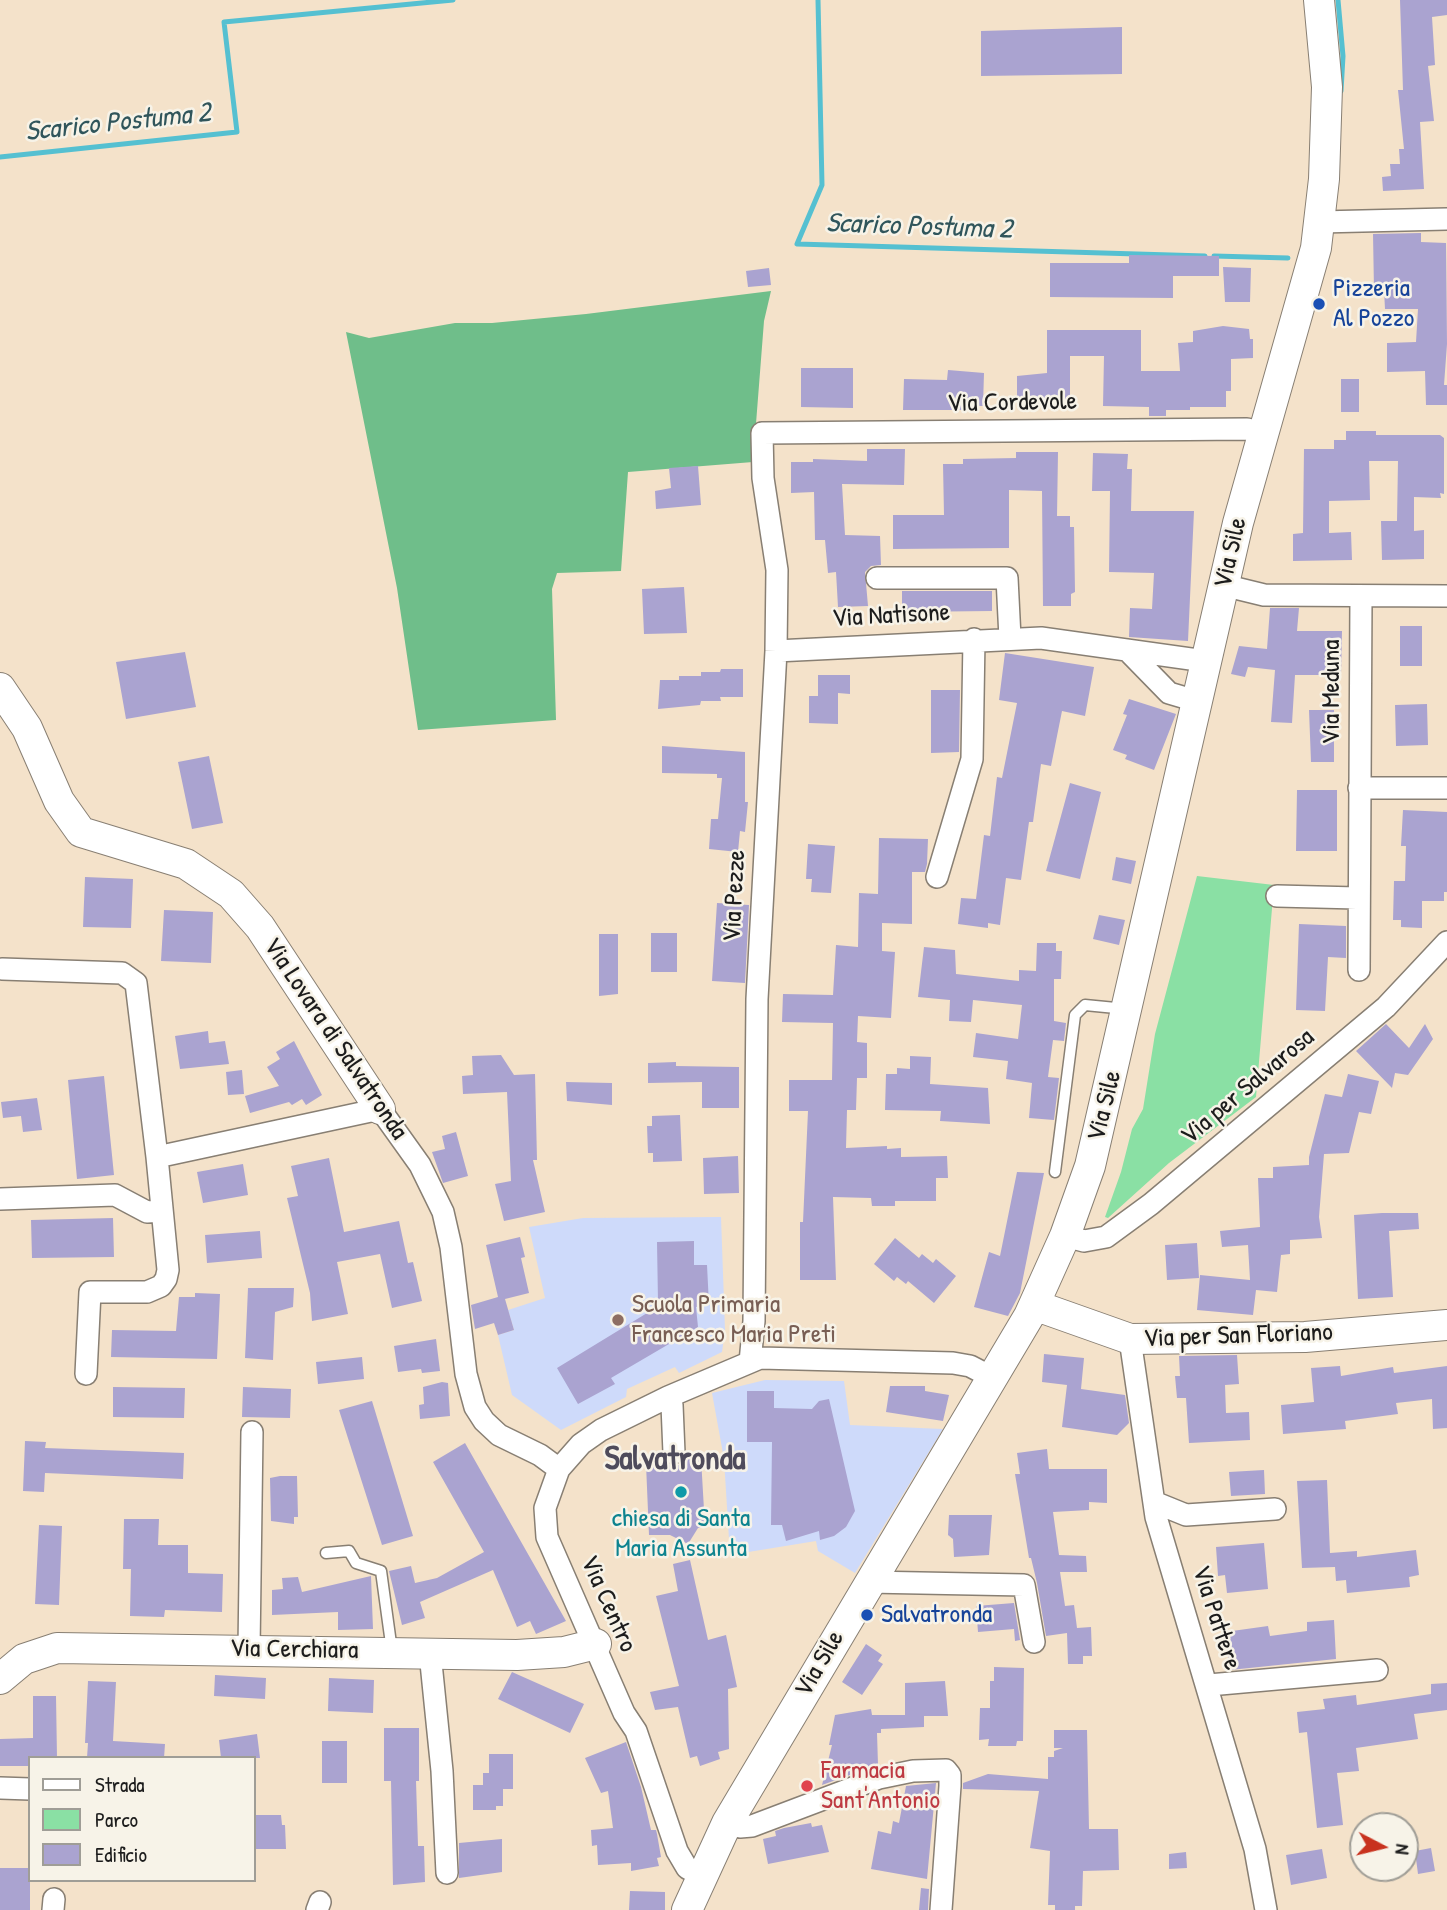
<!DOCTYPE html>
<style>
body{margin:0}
#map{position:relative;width:1447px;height:1910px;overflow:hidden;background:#f4e2ca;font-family:"Patrick Hand",sans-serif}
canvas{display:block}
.legend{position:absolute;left:28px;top:1756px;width:228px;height:126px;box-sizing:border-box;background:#f7f3e8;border:2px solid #9f9d96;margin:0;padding:9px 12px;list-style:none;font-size:21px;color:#1c1c1c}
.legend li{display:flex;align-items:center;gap:14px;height:35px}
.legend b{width:35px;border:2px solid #9f9d96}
.north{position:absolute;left:1349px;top:1812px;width:70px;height:70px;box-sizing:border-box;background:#f7f3e8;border:2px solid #9f9d96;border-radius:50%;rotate:97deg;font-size:19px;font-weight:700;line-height:28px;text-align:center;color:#1c1c1c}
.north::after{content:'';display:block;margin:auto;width:24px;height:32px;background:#c8321e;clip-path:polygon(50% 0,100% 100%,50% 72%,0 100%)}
</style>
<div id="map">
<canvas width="1447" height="1910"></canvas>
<ul class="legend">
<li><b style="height:9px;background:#fff"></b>Strada</li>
<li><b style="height:19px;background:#8ae0a4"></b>Parco</li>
<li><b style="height:19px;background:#aaa3d0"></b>Edificio</li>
</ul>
<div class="north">N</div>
</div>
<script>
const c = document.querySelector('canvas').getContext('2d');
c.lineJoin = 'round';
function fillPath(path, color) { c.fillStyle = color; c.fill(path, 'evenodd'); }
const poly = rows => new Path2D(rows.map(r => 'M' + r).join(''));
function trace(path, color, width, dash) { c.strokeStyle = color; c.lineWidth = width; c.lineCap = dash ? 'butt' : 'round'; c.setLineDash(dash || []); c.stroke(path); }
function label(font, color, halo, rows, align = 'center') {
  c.font = font + ' "Patrick Hand",sans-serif'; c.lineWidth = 5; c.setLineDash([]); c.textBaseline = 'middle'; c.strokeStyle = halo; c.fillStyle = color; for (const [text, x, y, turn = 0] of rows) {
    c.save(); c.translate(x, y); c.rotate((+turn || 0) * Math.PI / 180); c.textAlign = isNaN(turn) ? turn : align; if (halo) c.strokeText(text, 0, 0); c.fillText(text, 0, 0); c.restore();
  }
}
fillPath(poly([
 [721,1217,725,1330,722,1352,679,1373,675,1367,627,1389,626,1397,561,1430,512,1395,498,1335,514,1330,508,1310,545,1298,529,1227,583,1218],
 [765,1380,844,1381,850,1425,943,1429,855,1573,818,1551,816,1541,730,1555,724,1459,712,1393]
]), '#cedafa');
fillPath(poly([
 [1197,876,1274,885,1256,1097,1169,1163,1108,1218,1105,1217,1121,1172,1132,1129,1143,1109,1155,1034]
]), '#8ae0a4');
fillPath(poly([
 [771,291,764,321,753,462,628,472,621,571,557,573,552,589,556,720,418,730,397,588,346,332,369,338,455,323,492,323,586,314]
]), '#6fbe8a');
trace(poly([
 [818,0,822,185,797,244,1205,256],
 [1338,0,1343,56,1341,91],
 [0,157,237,132,224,22,453,0],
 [1214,256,1288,258]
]), '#55c0d1', 5);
fillPath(poly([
 [1400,0,1447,0,1447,15,1432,17,1435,65,1428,66,1434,121,1420,122,1424,189,1383,191,1382,177,1391,176,1390,164,1400,164,1399,149,1404,149,1398,90,1403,90],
 [1122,27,1122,74,981,76,981,31],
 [1421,233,1421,242,1446,243,1447,344,1444,385,1447,385,1447,405,1426,405,1425,371,1387,372,1387,343,1416,342,1418,309,1385,309,1384,290,1374,290,1373,234],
 [1129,255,1219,256,1219,276,1173,276,1173,298,1050,297,1050,263,1129,263],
 [1223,267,1251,268,1250,302,1225,302],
 [769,268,771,285,748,287,746,271],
 [1223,326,1249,329,1250,339,1253,339,1253,358,1231,359,1231,391,1226,391,1226,407,1190,407,1190,410,1166,410,1166,416,1149,416,1149,407,1103,406,1104,356,1070,356,1070,406,1025,406,1025,399,1017,401,1017,376,1047,373,1047,330,1141,330,1141,371,1180,371,1178,343,1193,342,1193,331],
 [801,368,853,368,853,408,801,407],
 [948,370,984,373,983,406,964,406,964,410,903,410,904,379,947,380],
 [1341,379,1359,379,1359,412,1341,412],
 [1346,431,1376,431,1376,435,1440,435,1444,438,1444,494,1440,493,1441,498,1414,497,1414,531,1424,530,1424,559,1382,560,1381,521,1397,521,1398,461,1369,461,1370,500,1329,501,1329,533,1351,532,1352,560,1293,561,1293,534,1303,533,1304,449,1334,449,1334,440,1346,440],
 [867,449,905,449,904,485,842,484,845,535,880,536,881,565,871,566,865,572,868,606,838,607,836,572,828,573,825,540,815,540,814,492,791,493,791,462,813,462,813,459,867,461],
 [1016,452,1058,452,1057,516,1070,516,1070,527,1074,527,1075,592,1071,594,1071,606,1043,606,1042,491,1009,490,1009,548,893,549,893,515,944,515,943,464,963,464,963,459,1016,458],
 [1093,453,1128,454,1127,469,1132,469,1131,511,1194,511,1188,641,1129,637,1130,608,1152,609,1154,573,1109,572,1110,491,1092,491],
 [698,466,701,505,656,509,655,491,671,488,669,468],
 [684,587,687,633,644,634,642,589],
 [902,591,992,591,992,611,902,612],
 [1270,608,1299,608,1297,631,1342,631,1341,675,1295,675,1292,723,1271,722,1275,670,1248,667,1245,677,1231,674,1239,646,1267,649],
 [1400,626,1422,626,1422,666,1400,666],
 [185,652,196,707,126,719,116,662],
 [1005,653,1094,667,1085,716,1062,711,1051,766,1041,764,1033,822,1029,822,1021,880,1006,878,1000,925,988,923,988,928,958,924,961,898,976,899,984,835,990,836,997,777,1002,778,1017,703,999,700],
 [721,669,743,669,743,697,720,697,721,701,701,701,700,705,658,709,660,680,679,680,679,676,701,676,701,672,720,672],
 [818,675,850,675,850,694,838,693,838,724,809,723,809,696,818,696],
 [931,690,960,690,959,752,931,753],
 [1129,699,1176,714,1154,770,1125,759,1127,755,1113,750,1127,715,1123,714],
 [1427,704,1428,745,1396,746,1395,705],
 [1309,710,1334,710,1334,762,1311,762],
 [662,746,745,752,745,802,748,802,745,832,740,831,738,852,709,849,711,819,718,819,722,778,717,778,717,774,662,773],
 [209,756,223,823,192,829,178,762],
 [1070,783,1101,792,1080,879,1046,871],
 [1297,790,1337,790,1337,851,1296,851],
 [1403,810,1447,812,1447,892,1444,892,1444,901,1422,901,1422,928,1401,927,1401,920,1393,920,1394,881,1405,881,1406,846,1401,846],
 [879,838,928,839,927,864,925,872,912,872,912,924,882,923,882,951,895,952,891,1018,858,1016,857,1042,867,1043,867,1078,857,1078,856,1110,847,1110,846,1148,887,1146,887,1149,901,1148,901,1157,947,1156,948,1178,936,1178,936,1201,895,1201,895,1206,872,1206,871,1198,833,1197,836,1280,800,1280,800,1222,803,1222,808,1111,789,1111,789,1080,832,1080,833,1023,782,1022,783,994,833,995,836,945,858,947,859,893,878,894],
 [808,844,835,846,831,893,811,892,812,879,806,879],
 [1116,857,1136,861,1131,884,1112,880],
 [85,877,133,879,131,928,83,927],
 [717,903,749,905,745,983,712,981],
 [164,910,213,912,211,963,161,961],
 [1099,915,1125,920,1119,945,1093,939],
 [1299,924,1346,926,1346,958,1328,957,1325,1011,1296,1010],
 [651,933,677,933,677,972,651,972],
 [599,934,618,934,618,994,599,996],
 [1037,943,1056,943,1056,951,1062,951,1061,979,1054,979,1054,1021,1066,1023,1064,1041,1053,1040,1048,1077,1059,1078,1054,1120,1029,1118,1032,1083,1006,1079,1008,1061,973,1057,976,1033,1018,1039,1022,1005,973,1000,971,1022,949,1021,950,1000,918,997,924,947,955,950,956,974,1019,981,1019,970,1036,971],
 [1386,1024,1409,1048,1425,1024,1433,1039,1408,1075,1395,1073,1392,1088,1356,1051],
 [208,1031,209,1043,225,1041,229,1064,180,1069,175,1036],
 [294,1041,322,1095,306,1105,302,1099,292,1105,289,1102,250,1113,245,1096,279,1086,267,1067,280,1059,276,1052],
 [501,1055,514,1075,535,1074,537,1160,533,1160,545,1212,504,1221,495,1184,511,1181,507,1092,463,1094,462,1076,473,1075,472,1056],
 [910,1056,931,1057,930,1084,988,1088,990,1124,940,1121,941,1111,885,1110,886,1074,897,1074,897,1068,910,1069],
 [676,1062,676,1066,739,1067,739,1108,702,1108,702,1082,648,1083,648,1063],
 [242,1070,244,1094,228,1095,226,1072],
 [1348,1074,1379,1081,1371,1114,1359,1112,1349,1153,1324,1154,1319,1217,1322,1238,1290,1240,1290,1254,1281,1255,1277,1292,1256,1290,1253,1315,1197,1310,1200,1275,1250,1280,1248,1245,1222,1247,1220,1231,1260,1227,1258,1178,1273,1178,1273,1167,1309,1165,1309,1157,1325,1094,1342,1097],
 [104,1076,114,1175,77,1179,68,1080],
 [566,1082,612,1083,612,1105,567,1101],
 [37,1098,42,1130,23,1132,21,1116,3,1118,1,1102],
 [680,1115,682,1161,653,1162,653,1153,648,1153,647,1126,652,1126,652,1116],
 [456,1132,468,1176,443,1183,432,1152,445,1149,442,1136],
 [738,1156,739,1193,704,1194,703,1158],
 [329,1158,344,1232,399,1221,408,1263,413,1262,422,1301,392,1308,380,1254,337,1262,348,1314,312,1321,310,1293,287,1198,298,1196,291,1166],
 [243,1164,248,1195,203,1203,197,1172],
 [1017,1172,1044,1173,1020,1293,1008,1316,974,1307,989,1252,1000,1256],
 [1382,1213,1418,1213,1419,1229,1389,1231,1393,1297,1358,1299,1354,1215],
 [113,1218,114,1257,32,1258,31,1220],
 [260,1231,262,1258,207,1263,205,1235],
 [520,1237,525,1257,521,1258,529,1293,505,1299,514,1330,498,1335,494,1323,475,1329,471,1305,498,1297,486,1245],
 [895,1238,919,1258,922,1254,933,1263,936,1259,956,1276,934,1303,908,1281,906,1284,897,1277,894,1281,874,1264],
 [694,1241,694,1265,707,1265,709,1305,696,1307,698,1327,611,1378,615,1384,578,1404,557,1368,652,1310,658,1302,657,1242],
 [1197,1243,1199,1278,1167,1280,1165,1245],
 [248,1288,294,1288,293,1307,275,1312,273,1360,245,1358],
 [195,1293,220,1294,217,1359,111,1357,112,1330,176,1331,179,1297,195,1297],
 [436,1339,440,1371,422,1373,421,1369,398,1372,394,1346],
 [1044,1354,1084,1358,1081,1389,1125,1395,1129,1423,1117,1435,1062,1427,1067,1385,1042,1382],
 [1237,1355,1239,1384,1225,1385,1226,1413,1249,1412,1250,1440,1189,1443,1186,1398,1177,1398,1175,1376,1180,1376,1179,1356],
 [362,1357,364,1379,318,1384,316,1362],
 [1340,1366,1341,1376,1393,1367,1394,1373,1447,1366,1447,1428,1433,1429,1432,1399,1396,1403,1398,1414,1345,1421,1346,1429,1283,1434,1281,1405,1314,1402,1311,1368],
 [442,1382,448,1383,450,1416,420,1419,419,1405,424,1404,423,1387],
 [890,1386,925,1386,925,1391,949,1395,943,1421,886,1412],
 [113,1387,185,1388,184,1418,113,1417],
 [243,1387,291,1389,290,1418,242,1417],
 [747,1391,774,1391,774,1408,812,1409,819,1401,829,1399,855,1511,846,1527,834,1536,820,1540,819,1531,786,1541,782,1525,771,1525,772,1442,747,1442],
 [372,1401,413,1536,382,1545,339,1410],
 [25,1441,46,1442,45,1448,184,1453,183,1479,45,1473,44,1492,23,1491],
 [465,1443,566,1621,536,1634,530,1621,517,1627,493,1570,420,1602,425,1618,402,1625,389,1571,411,1566,415,1583,437,1578,484,1552,433,1462],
 [1047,1449,1049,1469,1107,1469,1107,1503,1089,1502,1089,1510,1053,1512,1059,1555,1086,1556,1087,1572,1060,1572,1065,1606,1074,1605,1077,1628,1091,1627,1092,1656,1083,1656,1083,1664,1068,1664,1067,1633,1046,1636,1037,1583,1031,1558,1029,1558,1015,1474,1020,1474,1017,1453],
 [687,1454,695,1454,696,1459,701,1458,705,1527,698,1528,688,1544,670,1535,649,1535,646,1464,658,1463,658,1459,662,1458,667,1464,675,1466,682,1464],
 [1264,1470,1265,1494,1231,1496,1229,1472],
 [280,1476,297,1476,298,1517,294,1517,294,1524,271,1521,270,1478],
 [1327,1480,1330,1553,1357,1551,1357,1557,1416,1550,1419,1575,1409,1577,1410,1587,1347,1593,1346,1580,1336,1581,1335,1567,1302,1568,1297,1481],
 [949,1515,992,1515,989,1555,954,1557,953,1539,948,1535],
 [124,1519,159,1519,158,1545,188,1545,188,1573,223,1574,222,1612,165,1610,164,1617,130,1616,131,1569,123,1569],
 [39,1525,62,1526,59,1605,35,1604],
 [1264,1543,1268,1589,1227,1593,1225,1575,1218,1576,1216,1547],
 [690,1560,708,1640,726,1635,737,1687,728,1689,729,1749,718,1752,720,1759,700,1766,697,1756,690,1758,678,1707,655,1710,650,1692,679,1686,656,1596,678,1591,673,1564],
 [371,1576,373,1629,338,1630,338,1612,272,1615,272,1590,283,1589,282,1578,298,1577,302,1592],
 [1014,1603,1020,1640,1015,1641,1014,1629,978,1632,976,1606],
 [1334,1620,1336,1659,1230,1670,1225,1632,1268,1626,1270,1636,1307,1631,1307,1622],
 [866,1644,882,1655,878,1661,883,1664,862,1695,842,1682],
 [994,1667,1024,1668,1023,1741,1017,1741,1016,1746,988,1746,989,1739,979,1740,980,1708,990,1708,990,1681,994,1681],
 [512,1672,584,1704,570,1733,498,1699],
 [215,1675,266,1678,265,1699,214,1696],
 [329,1678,374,1680,373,1713,328,1711],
 [88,1681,116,1682,113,1741,165,1744,164,1758,87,1758,88,1743,85,1743],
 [945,1681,948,1716,924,1716,924,1727,881,1729,881,1733,877,1733,878,1765,822,1785,832,1745,829,1745,835,1715,871,1709,872,1715,905,1715,905,1683],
 [1447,1683,1447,1710,1414,1714,1418,1739,1356,1748,1359,1771,1337,1773,1343,1825,1317,1828,1307,1732,1299,1733,1297,1712,1325,1709,1323,1699,1356,1695,1357,1705,1431,1694,1431,1684],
 [33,1696,56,1696,57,1758,30,1758,30,1766,0,1766,0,1739,33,1738],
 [384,1728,419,1728,419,1781,416,1781,418,1846,424,1846,425,1882,393,1885,391,1781,384,1781],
 [1054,1730,1087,1730,1089,1829,1118,1829,1119,1870,1083,1871,1082,1906,1075,1906,1075,1910,1055,1910,1055,1905,1048,1905,1050,1851,1030,1848,1039,1791,963,1789,963,1783,988,1774,1048,1779,1048,1757,1054,1757,1054,1751,1063,1748,1054,1748],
 [257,1734,260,1758,221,1758,219,1740],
 [322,1741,347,1741,347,1783,322,1783],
 [626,1742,641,1787,651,1830,656,1830,657,1834,661,1857,657,1858,659,1866,631,1871,631,1863,598,1865,597,1845,592,1846,591,1830,613,1828,608,1791,601,1793,585,1758],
 [489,1754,513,1754,513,1789,503,1789,503,1806,496,1806,496,1810,473,1810,473,1785,483,1785,483,1773,489,1773],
 [936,1783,927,1879,871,1869,878,1831,891,1834,893,1821,899,1823,906,1786],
 [256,1815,281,1815,282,1825,285,1825,286,1849,256,1849],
 [811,1823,812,1827,822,1825,829,1852,768,1864,763,1839,776,1836,775,1831,784,1828],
 [502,1839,502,1872,459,1878,459,1843],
 [1431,1848,1435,1871,1418,1874,1415,1851],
 [1322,1849,1327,1878,1291,1885,1286,1855],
 [1186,1852,1187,1868,1169,1869,1169,1854],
 [0,1868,30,1868,30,1910,0,1910],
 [921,1888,929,1889,928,1910,919,1910],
 [630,1891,665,1892,665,1910,629,1910]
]), '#aaa3d0');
const lane = poly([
 [1055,1172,1075,1015,1085,1005,1126,1009],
 [326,1553,349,1551,356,1563,381,1571,392,1651]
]);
const street = poly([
 [1320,222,1447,219],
 [877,578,1007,578,1010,638],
 [1223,585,1264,595,1447,596],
 [776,651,1041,638,1205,661],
 [1128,651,1169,693,1196,701],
 [1359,788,1447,788],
 [937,877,972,759,974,639],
 [1277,896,1357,898],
 [2,969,122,973,136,983,157,1157,380,1109,420,1165,443,1212,451,1247,466,1374,475,1407,484,1421,499,1435,540,1455,559,1469],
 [1359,970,1361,597],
 [0,1199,115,1195,147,1212,162,1211],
 [1065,1236,1084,1241,1106,1237,1151,1204,1386,1007,1447,942],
 [1130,1339,1156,1517,1255,1849,1266,1910],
 [750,1362,754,1321,757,999,776,651,777,570,763,478,762,433,1247,429,1262,433],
 [86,1374,90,1292,147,1292,161,1286,166,1279,168,1270,157,1157],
 [672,1405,674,1453],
 [1154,1502,1186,1515,1275,1509],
 [868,1582,1024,1585,1034,1642],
 [249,1649,252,1432],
 [430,1653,442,1771,447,1873],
 [1209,1685,1377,1670],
 [0,1788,30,1789],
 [727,1823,740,1827,752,1826,879,1778,913,1771,946,1770,950,1775,950,1786,941,1910],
 [701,1876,687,1868,677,1851,636,1731,624,1713,547,1537,545,1508,559,1469,581,1444,601,1430,668,1397,760,1358,953,1363,970,1366,993,1378],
 [53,1910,54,1899],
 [317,1910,320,1902]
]);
const secondary = poly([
 [0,688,27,728,59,801,81,832,186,864,231,894,260,927,380,1109],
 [1034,1305,1130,1339,1305,1337,1447,1325],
 [0,1679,24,1659,57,1648,517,1655,564,1652,596,1644],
 [687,1910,727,1823,1029,1316,1065,1236,1090,1166,1238,523,1316,248,1324,179,1327,87,1319,0]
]);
trace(lane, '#887f73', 13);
trace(street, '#887f73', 24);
trace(secondary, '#887f73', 32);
trace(lane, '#fff', 10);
trace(street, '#fff', 21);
trace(secondary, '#fff', 30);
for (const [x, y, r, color] of [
 [1319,304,7,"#1a4fb4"],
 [618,1320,7,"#8d6e63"],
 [681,1492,7,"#0f9aa8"],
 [867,1615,7,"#1a4fb4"],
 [807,1786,7,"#e0444e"]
]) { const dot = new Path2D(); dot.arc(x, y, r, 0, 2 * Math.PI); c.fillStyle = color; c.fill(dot); trace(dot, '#f7f3e8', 2.5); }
label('26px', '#164399', '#f7f3e8', [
 ["Pizzeria",1333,289],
 ["Al Pozzo",1333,319],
 ["Salvatronda",881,1615]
], 'left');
label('26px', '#1c1c1c', '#f7f3e8', [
 ["Via Cordevole",1012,403,-1],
 ["Via Sile",1231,553,-77],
 ["Via Natisone",891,616,-3],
 ["Via Meduna",1332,692,-90],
 ["Via Pezze",735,896,-87],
 ["Via Lovara di Salvatronda",335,1039,56],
 ["Via per Salvarosa",1248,1087,-40],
 ["Via Sile",1105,1106,-76],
 ["Via per San Floriano",1238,1336,-2],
 ["Via Centro",608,1604,66],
 ["Via Pattere",1216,1618,72],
 ["Via Cerchiara",294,1650,1],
 ["Via Sile",820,1664,-60]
]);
label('26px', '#785e54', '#f7f3e8', [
 ["Scuola Primaria",632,1305],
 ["Francesco Maria Preti",632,1335]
], 'left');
label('26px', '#0d838f', '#f7f3e8', [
 ["chiesa di Santa",681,1519],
 ["Maria Assunta",681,1549]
]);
label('26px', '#be3a42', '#f7f3e8', [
 ["Farmacia",821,1771],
 ["Sant'Antonio",821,1801]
], 'left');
label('italic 28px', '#30555b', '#f7f3e8', [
 ["Scarico Postuma 2",118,123,-6],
 ["Scarico Postuma 2",919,227,2]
]);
label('bold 33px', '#4e4b5b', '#f7f3e8', [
 ["Salvatronda",675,1460]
]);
</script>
